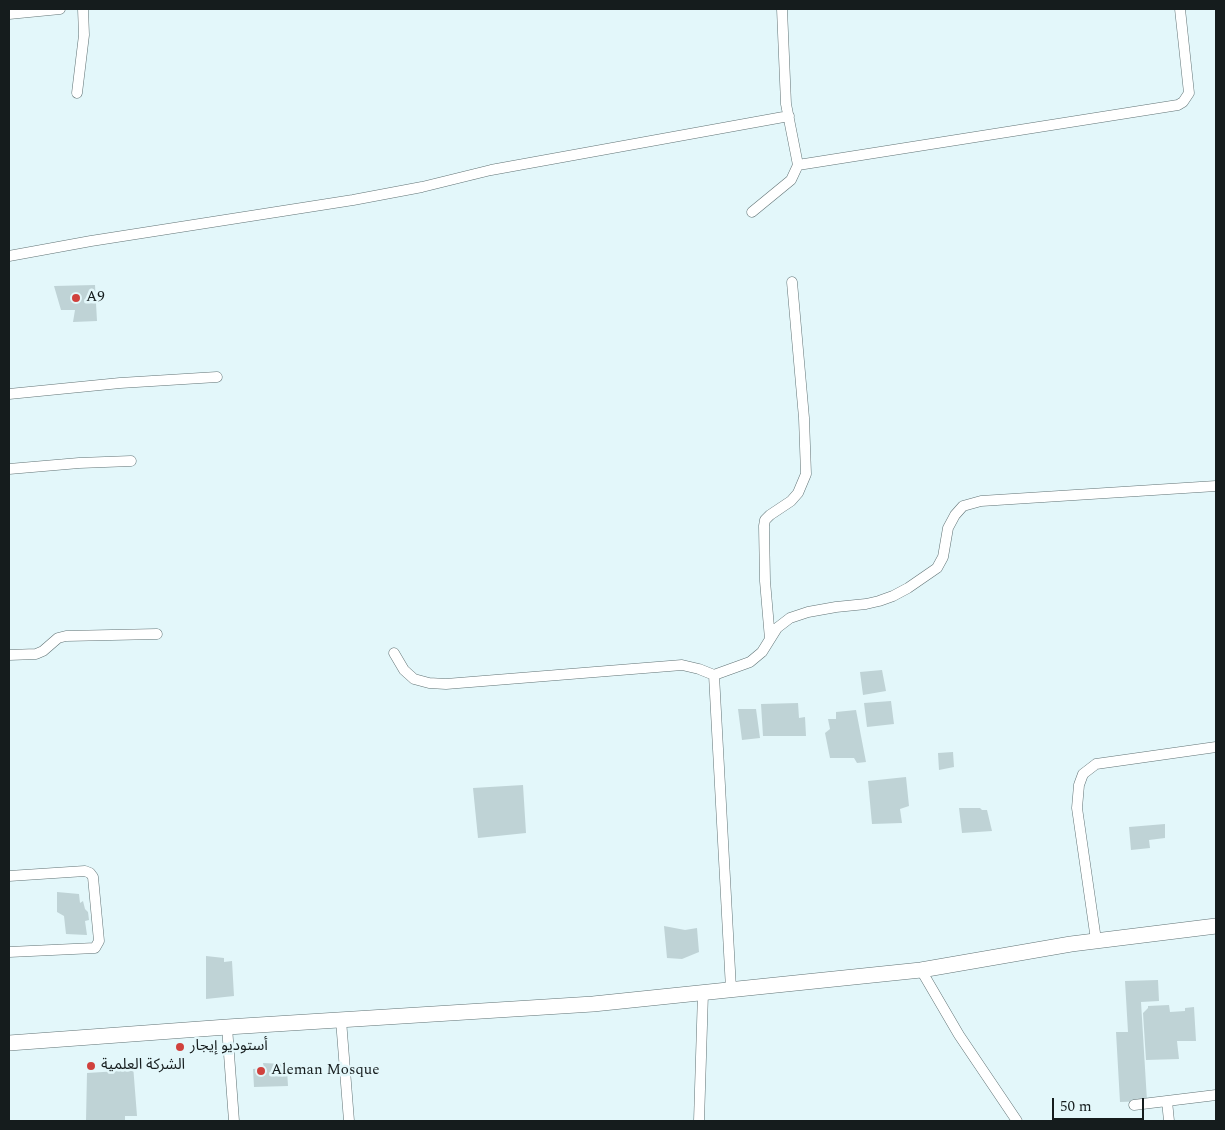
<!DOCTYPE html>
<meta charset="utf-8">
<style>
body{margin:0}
#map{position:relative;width:1225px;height:1130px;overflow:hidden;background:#e3f7fa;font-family:Spectral,serif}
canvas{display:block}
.frame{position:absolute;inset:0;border:10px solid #151c1d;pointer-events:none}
.scale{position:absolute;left:1052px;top:1098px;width:92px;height:22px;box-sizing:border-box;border:2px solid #151c1d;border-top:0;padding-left:6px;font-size:15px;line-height:18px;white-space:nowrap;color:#151c1d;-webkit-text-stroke:4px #e3f7fa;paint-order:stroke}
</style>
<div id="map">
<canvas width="1225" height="1130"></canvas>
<div class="frame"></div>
<div class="scale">50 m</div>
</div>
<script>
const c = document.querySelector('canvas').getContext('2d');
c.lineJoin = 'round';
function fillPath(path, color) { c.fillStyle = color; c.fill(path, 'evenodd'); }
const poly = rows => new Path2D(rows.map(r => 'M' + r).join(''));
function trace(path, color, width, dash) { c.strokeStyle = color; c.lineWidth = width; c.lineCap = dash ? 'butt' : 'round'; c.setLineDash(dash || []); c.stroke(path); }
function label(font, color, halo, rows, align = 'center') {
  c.font = font + ' Spectral,"Noto Sans Arabic",serif'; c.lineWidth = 5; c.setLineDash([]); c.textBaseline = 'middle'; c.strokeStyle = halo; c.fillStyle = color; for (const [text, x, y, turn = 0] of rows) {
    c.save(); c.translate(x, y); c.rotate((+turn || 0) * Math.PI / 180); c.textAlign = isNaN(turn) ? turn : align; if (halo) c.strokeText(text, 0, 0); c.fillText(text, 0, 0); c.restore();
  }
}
fillPath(poly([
 [95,285,97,321,73,322,75,310,61,310,54,286],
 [882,670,886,691,863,695,860,672],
 [891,701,894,724,867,727,864,703],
 [798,703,799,718,805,717,806,736,763,736,761,704],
 [738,709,756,709,760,738,742,740],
 [856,710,866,762,857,763,854,758,830,758,825,733,830,729,828,719,836,719,836,712],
 [953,752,954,767,939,770,938,753],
 [906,777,909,806,900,809,902,823,872,824,868,781],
 [523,785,526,833,478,838,473,788],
 [959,808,980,808,982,810,987,810,992,831,962,833],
 [1165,824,1165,838,1149,840,1150,848,1131,850,1129,827],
 [57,892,79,894,80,903,83,901,85,909,88,912,89,920,85,921,87,935,66,934,64,916,57,912],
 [664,926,685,930,697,928,699,952,682,959,667,958],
 [206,956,224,958,224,962,232,961,234,996,206,999],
 [1158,980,1159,1001,1141,1002,1147,1101,1120,1102,1116,1032,1128,1032,1125,981],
 [1169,1005,1170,1012,1185,1011,1185,1008,1194,1007,1196,1041,1177,1041,1179,1059,1146,1060,1143,1013,1148,1008,1148,1006],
 [263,1063,283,1064,283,1070,287,1070,288,1086,254,1087,253,1069,264,1068],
 [120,1064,133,1065,137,1116,125,1116,125,1121,86,1121,87,1073,119,1071]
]), '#bfd3d6');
const street = poly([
 [9,14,60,9],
 [77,93,84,35,83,9],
 [798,165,1178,105,1183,102,1189,93,1180,9],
 [752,212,791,180,798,165,786,104,782,9],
 [9,256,91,241,353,200,422,187,491,170,789,116],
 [9,394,120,383,217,377],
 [9,469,79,463,131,461],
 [770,639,765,581,764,526,765,520,770,515,791,501,798,493,806,474,804,418,792,282],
 [394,653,404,670,414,679,429,683,446,684,682,665,699,669,714,675,731,989],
 [9,655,36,654,43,651,58,638,66,636,157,634],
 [714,675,750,662,762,652,777,628,790,618,808,612,836,607,866,604,879,601,893,596,908,588,937,568,943,557,948,528,955,515,963,506,981,501,1216,486],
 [9,876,85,871,90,873,93,877,99,941,95,948,9,952],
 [1096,940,1077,808,1079,785,1083,774,1096,764,1216,747],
 [921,970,959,1035,1017,1121],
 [341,1020,349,1121],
 [227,1027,234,1121],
 [1167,1101,1169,1121],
 [1134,1105,1216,1095],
 [699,1121,703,993]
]);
const secondary = poly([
 [9,1043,227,1027,593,1004,921,970,1071,944,1216,926]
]);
trace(street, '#617375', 11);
trace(secondary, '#617375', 16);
trace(street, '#fff', 10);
trace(secondary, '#fff', 15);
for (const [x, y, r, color] of [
 [76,298,5,"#d0413d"],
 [180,1047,5,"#d0413d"],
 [91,1066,5,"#d0413d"],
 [261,1071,5,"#d0413d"]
]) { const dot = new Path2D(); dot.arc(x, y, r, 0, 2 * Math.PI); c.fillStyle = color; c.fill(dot); trace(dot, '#e3f7fa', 2); }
label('15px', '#151c1d', '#e3f7fa', [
 ["A9",86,298],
 ["أستوديو إيجار",190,1047],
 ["الشركة العلمية",101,1066],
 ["Aleman Mosque",271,1071]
], 'left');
</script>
